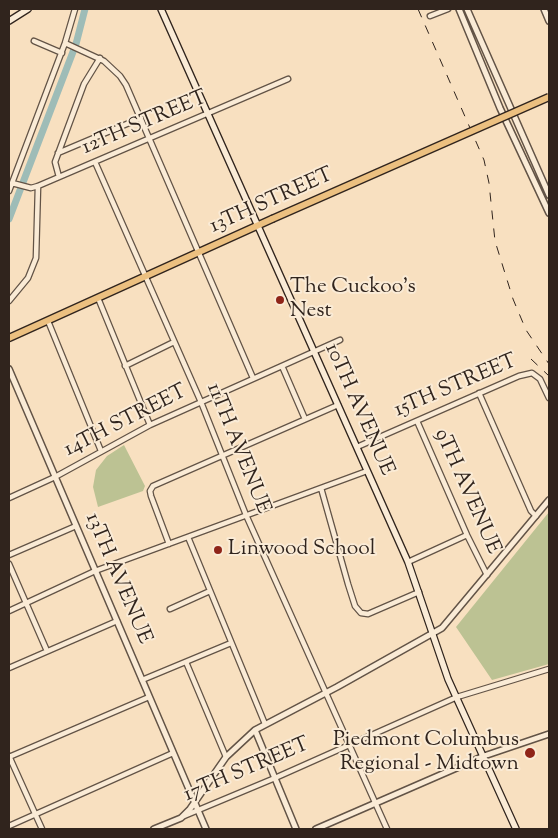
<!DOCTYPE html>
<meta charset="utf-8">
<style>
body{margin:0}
#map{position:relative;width:558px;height:838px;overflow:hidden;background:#f8e0c0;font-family:"Sorts Mill Goudy",serif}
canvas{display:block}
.frame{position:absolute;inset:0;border:10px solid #30241d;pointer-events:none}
</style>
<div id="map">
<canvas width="558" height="838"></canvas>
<div class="frame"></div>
</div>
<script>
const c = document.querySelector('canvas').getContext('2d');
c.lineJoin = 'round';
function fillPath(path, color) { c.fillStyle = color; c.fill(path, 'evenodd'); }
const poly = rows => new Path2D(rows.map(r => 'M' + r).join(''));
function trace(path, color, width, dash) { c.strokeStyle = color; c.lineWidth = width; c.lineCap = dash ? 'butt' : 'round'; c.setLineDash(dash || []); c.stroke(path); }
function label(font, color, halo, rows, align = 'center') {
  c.font = font + ' "Sorts Mill Goudy",serif'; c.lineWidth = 4; c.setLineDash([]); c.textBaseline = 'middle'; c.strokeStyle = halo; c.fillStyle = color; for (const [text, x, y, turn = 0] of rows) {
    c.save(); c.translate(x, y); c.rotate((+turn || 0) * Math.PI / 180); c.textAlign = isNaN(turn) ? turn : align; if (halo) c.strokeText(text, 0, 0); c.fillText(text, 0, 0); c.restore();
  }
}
fillPath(poly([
 [124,445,145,486,143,491,98,507,93,487,96,470,107,456],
 [549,512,549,664,492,680,456,627]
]), '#bcc293');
trace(poly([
 [9,219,76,44,85,9]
]), '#9ebcb7', 7);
const minor = poly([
 [430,16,448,9],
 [34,41,62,53],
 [65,43,104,61,120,76,126,85,253,378],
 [58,153,141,118],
 [95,162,201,402,246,515,387,829],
 [59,177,55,162,84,84,100,58],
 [12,183,31,188,38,186,288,79],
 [9,191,65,43,75,9],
 [98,298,150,425],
 [9,301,28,278,36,258,38,186],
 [48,321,101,451],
 [125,366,174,342],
 [282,366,305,419],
 [479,393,531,511,536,516],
 [417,421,467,535,487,575],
 [357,447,519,376,532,373,540,379,549,398],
 [321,488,348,584,355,606,361,613,368,614,419,592],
 [9,498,55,477,150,425,340,340],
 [188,537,265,724],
 [169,544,151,496,150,491,153,486,338,405],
 [9,555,76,526],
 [408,562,467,535],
 [9,564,47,651],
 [170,609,210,591],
 [9,611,95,571,367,471],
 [186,662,226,757],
 [9,668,117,621],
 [142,680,231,643],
 [9,756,42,829],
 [9,757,149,697],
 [184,816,275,778,457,697,549,669],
 [9,826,173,753]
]);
const tertiary = poly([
 [459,9,500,108,549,213],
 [467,9,549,195],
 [544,9,549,21],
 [9,369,206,829],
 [255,730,296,829],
 [154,829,181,818,190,809,226,757,255,730,337,687,442,628,549,500],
 [316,829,484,756,549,734]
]);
const secondary = poly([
 [161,9,408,562,448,679,516,829],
 [9,21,28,9]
]);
const primary = poly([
 [9,338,272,219]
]);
trace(minor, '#625346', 7);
trace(tertiary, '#625346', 8);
trace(secondary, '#30241d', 8);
trace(primary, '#30241d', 9);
trace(minor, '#faebd6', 4.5);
trace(tertiary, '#faebd6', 5);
trace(secondary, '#faebd6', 5.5);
trace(primary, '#ecc080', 6);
trace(poly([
 [418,9,484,160,489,183,495,241,513,299,526,330,549,364],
 [531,359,549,376]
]), '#30241d', 1, [9, 9]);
const primaryBridge = poly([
 [272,219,549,97]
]);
trace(primaryBridge, '#30241d', 9, []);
trace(primaryBridge, '#ecc080', 6);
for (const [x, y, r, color] of [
 [280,300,5,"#8f2418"],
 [218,550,5,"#8f2418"],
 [530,753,6,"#8f2418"]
]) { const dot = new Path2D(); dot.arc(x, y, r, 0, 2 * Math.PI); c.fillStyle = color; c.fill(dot); trace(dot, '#faebd6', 2); }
label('21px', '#30241d', '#faebd6', [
 ["12TH STREET",145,124,-23],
 ["13TH STREET",272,202,-24],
 ["15TH STREET",456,387,-23],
 ["10TH AVENUE",358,410,66],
 ["14TH STREET",126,422,-27],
 ["11TH AVENUE",237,449,68],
 ["9TH AVENUE",466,492,66],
 ["13TH AVENUE",117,579,67],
 ["17TH STREET",247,771,-23]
]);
label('21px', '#30241d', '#faebd6', [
 ["The Cuckoo’s",290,288],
 ["Nest",290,312],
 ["Linwood School",228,550],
 ["Piedmont Columbus",519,741,"right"],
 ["Regional - Midtown",519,765,"right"]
], 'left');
</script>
